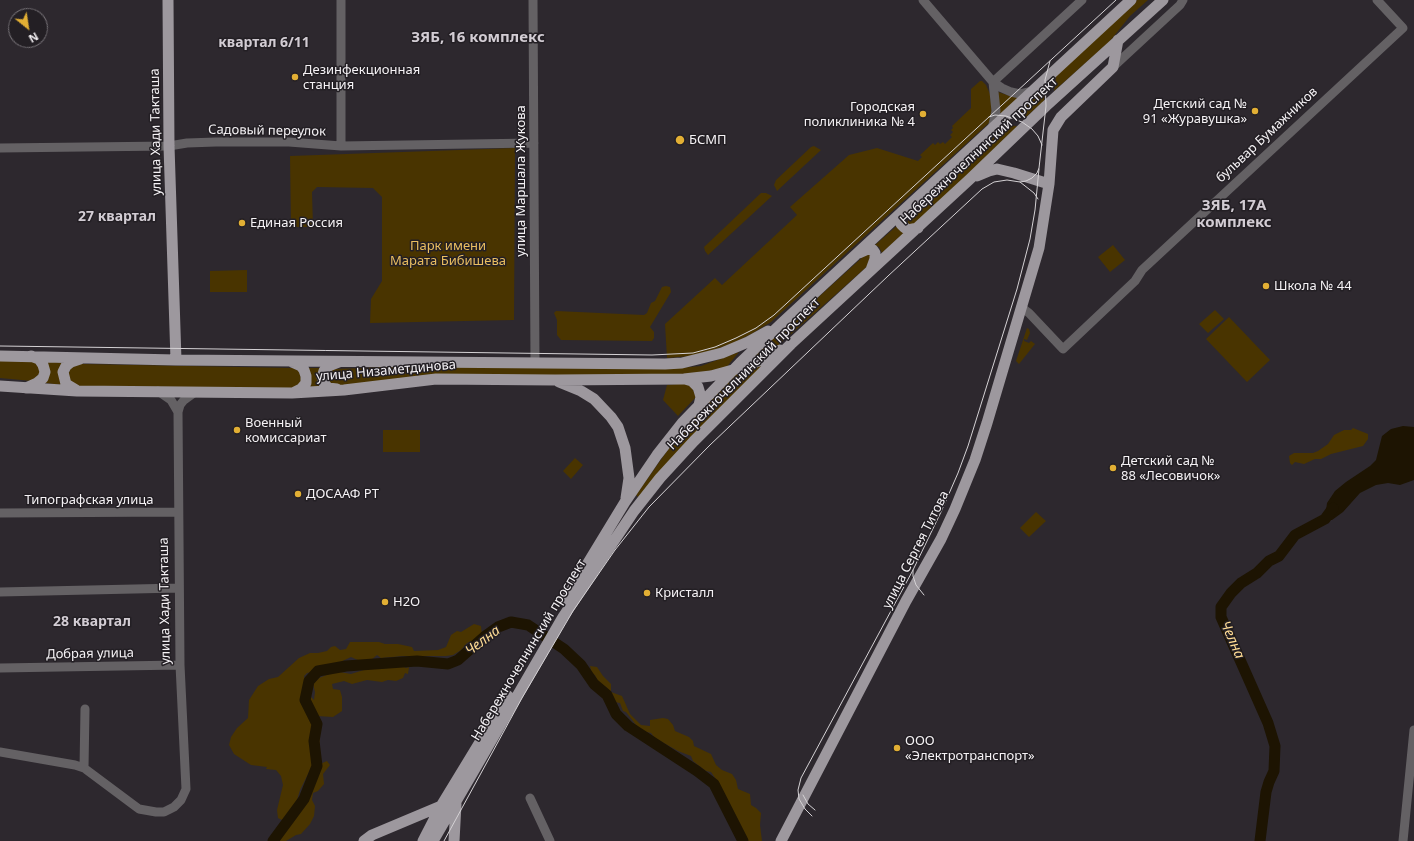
<!DOCTYPE html>
<meta charset="utf-8">
<style>
body{margin:0}
#map{position:relative;width:1414px;height:841px;overflow:hidden;background:#2d282e;font-family:"Noto Sans",sans-serif}
canvas{display:block}
.north{position:absolute;left:8px;top:8px;width:40px;height:40px;box-sizing:border-box;background:#231f24;border:1px solid #777378;border-radius:50%;rotate:150deg;font-size:11px;font-weight:700;line-height:16px;text-align:center;color:#f5f2f5}
.north::after{content:'';display:block;margin:auto;width:14px;height:18px;background:#e2af34;clip-path:polygon(50% 0,100% 100%,50% 72%,0 100%)}
</style>
<div id="map">
<canvas width="1414" height="841"></canvas>
<div class="north">N</div>
</div>
<script>
const c = document.querySelector('canvas').getContext('2d');
c.lineJoin = 'round';
function fillPath(path, color) { c.fillStyle = color; c.fill(path, 'evenodd'); }
const poly = rows => new Path2D(rows.map(r => 'M' + r).join(''));
function trace(path, color, width, dash) { c.strokeStyle = color; c.lineWidth = width; c.lineCap = dash ? 'butt' : 'round'; c.setLineDash(dash || []); c.stroke(path); }
function label(font, color, halo, rows, align = 'center') {
  c.font = font + ' "Noto Sans",sans-serif'; c.lineWidth = 3; c.setLineDash([]); c.textBaseline = 'middle'; c.strokeStyle = halo; c.fillStyle = color; for (const [text, x, y, turn = 0] of rows) {
    c.save(); c.translate(x, y); c.rotate((+turn || 0) * Math.PI / 180); c.textAlign = isNaN(turn) ? turn : align; if (halo) c.strokeText(text, 0, 0); c.fillText(text, 0, 0); c.restore();
  }
}
fillPath(poly([
 [1137,0,1148,0,1130,16,1110,41,1054,91,1056,76],
 [980,81,982,81,986,85,990,94,992,113,990,122,783,311,771,322,753,333,734,343,714,350,691,356,667,358,665,324,715,278,722,285,797,215,790,207,849,155,877,148,918,161,922,157,920,155,933,143,935,145,938,142,940,144,943,142,945,144,952,137,950,135,953,132,951,130,953,128,952,126,971,108,971,89],
 [1045,86,1044,101,1026,117,1015,113],
 [998,92,1013,97,1020,97,1002,113,999,113],
 [1008,124,1019,127,912,226,907,223,908,221,979,155,998,132],
 [814,146,821,150,777,191,774,185,776,180,811,147],
 [515,148,514,320,370,323,371,299,382,281,382,197,373,188,317,187,312,192,313,227,291,227,290,156],
 [761,193,766,193,772,196,708,255,705,251,704,247],
 [899,224,906,231,882,253,879,247,875,245],
 [1113,245,1125,260,1110,272,1098,257],
 [866,254,871,255,872,262,779,345,747,362],
 [247,270,247,292,210,292,210,271],
 [666,286,670,287,671,292,650,327,654,332,654,338,652,341,561,340,557,335,557,320,554,313,556,311,644,315,647,313,651,303,655,301,662,287],
 [1215,310,1224,319,1208,333,1199,324],
 [1229,317,1270,360,1247,382,1206,339],
 [1027,328,1029,329,1030,333,1027,340,1024,339,1024,341,1029,343,1031,341,1035,344,1019,364,1016,361],
 [739,352,725,369,708,373,334,387,327,378,329,372,334,369,365,368,397,366,679,368,701,366],
 [0,360,36,361,41,372,32,381,0,378],
 [770,360,638,497,636,495,684,427,732,376],
 [46,361,65,363,63,385,45,383],
 [81,364,293,368,299,371,302,381,296,389,77,386,71,382,68,376,70,369,72,367],
 [306,368,323,368,320,386,307,390],
 [687,383,691,385,696,397,678,416,663,400,667,385],
 [1353,428,1368,434,1368,439,1363,446,1331,454,1321,459,1315,459,1304,464,1295,462,1292,465,1290,463,1289,456,1294,453,1313,453,1318,451,1328,444,1334,435,1344,430,1351,430],
 [383,430,420,430,420,452,383,452],
 [575,458,583,465,571,479,563,471],
 [1036,512,1046,521,1029,537,1020,528],
 [474,624,481,626,482,636,476,640,467,643,461,650,453,655,446,656,403,656,381,658,377,655,370,661,360,661,351,657,334,665,331,664,326,665,312,672,307,673,304,676,305,680,301,699,301,704,305,708,314,725,320,731,319,758,310,770,300,790,297,800,286,817,282,820,278,818,277,810,283,785,281,776,276,770,266,769,267,767,251,765,234,754,229,745,231,737,237,728,248,718,249,700,258,686,269,679,278,677,299,658,310,653,318,653,327,651,331,647,335,646,340,650,346,649,350,642,379,642,385,644,398,644,412,647,414,651,438,650,446,647,451,635,457,631,461,632],
 [401,665,406,668,409,667,408,674,405,673,403,678,396,681,388,680,382,682,367,680,352,684,344,681,332,684,333,689,340,690,342,697,342,711,333,717,317,716,316,711,310,708,307,700,310,696,314,700,315,692,313,684,319,678,334,672,340,672,351,674,370,668,393,667],
 [590,666,597,667,603,676,611,684,611,692,622,696,630,714,641,725,650,726,650,720,663,718,668,719,673,725,675,731,689,737,693,741,694,746,711,754,716,765,722,770,732,774,736,780,738,789,750,794,751,805,756,808,761,813,760,825,762,841,747,841,733,811,720,790,720,785,711,772,706,771,698,765,693,761,691,756,678,751,655,738,651,733,642,731,636,725,626,712,623,711,620,703,614,702,611,693,606,687,598,682,595,675,592,674],
 [327,761,330,765,323,774,324,784,318,791,313,793,312,800,315,806,314,816,310,824,301,834,296,835,286,841,278,841,278,839,294,821,295,816,309,792,306,785,309,780,315,780,320,764]
]), '#493400');
fillPath(poly([
 [1403,426,1414,427,1414,480,1400,485,1388,483,1376,485,1360,493,1343,512,1332,520,1325,519,1327,503,1335,491,1346,482,1370,466,1376,460,1382,436,1391,429]
]), '#1d1402');
trace(poly([
 [273,841,304,799,317,766,314,741,317,724,305,700,309,681,318,671,346,666,417,661,448,664,458,660,484,637,498,627,511,622,528,625,564,649,581,665,594,684,607,695,616,714,628,726,697,771,714,784,743,841],
 [1260,841,1266,792,1269,782,1274,771,1275,746,1268,723,1221,617,1221,607,1231,593,1241,583,1257,573,1269,561,1279,556,1295,535,1325,519,1333,508]
]), '#1d1402', 11);
trace(poly([
 [533,0,535,362],
 [923,0,993,82,1002,88,1011,92,1020,94,1033,91],
 [1113,67,1180,5,1183,0],
 [993,82,1082,0],
 [992,129,996,111,993,82],
 [341,146,341,0],
 [0,148,169,146,187,143,216,142,289,142,341,146,534,143],
 [1021,307,1029,313,1063,349,1135,281,1142,270,1403,28,1377,0],
 [158,391,171,400,178,412],
 [0,513,178,512],
 [0,592,179,588],
 [0,668,180,665],
 [0,752,75,765,84,768,139,809,156,812,164,812,174,807,181,800,186,789,180,665,178,412,180,405,184,400,195,392],
 [84,768,85,709],
 [530,798,550,841],
 [1403,841,1414,730]
]), '#646164', 9);
trace(poly([
 [168,0,169,146,176,360],
 [977,176,989,171,997,169,1014,173,1049,184],
 [903,211,900,218,901,224,904,227,908,230,918,228],
 [859,253,868,249,873,250,875,253,875,259,871,270],
 [0,356,176,360,665,364,682,363,722,353,748,342,768,331],
 [292,362,301,366,304,370,306,376,306,383,301,389,293,393],
 [685,379,692,381,698,387,701,397,699,405],
 [559,382,581,391,594,399,611,417,618,427,625,448,629,478,626,498],
 [0,386,77,391,292,393,344,390,436,379,555,380,684,379,711,376,740,368,761,360,780,350],
 [26,388,37,383,43,378,45,372,43,365,39,359,31,356],
 [337,389,328,388,324,383,322,377,324,371,329,366,339,362],
 [76,390,66,384,63,372,66,366,71,362,80,359],
 [566,599,625,502,657,455,683,422,740,363,782,323,1131,0],
 [364,841,372,835,441,806],
 [423,841,441,806,508,696],
 [433,841,563,617,634,511,660,478,694,441,791,344,970,179,1046,106,1163,0],
 [454,841,456,804],
 [781,841,906,601,941,539,955,509,975,460,987,423,1039,248,1049,184,1053,130,1061,117,1113,67,1118,40]
]), '#9d989e', 11);
trace(poly([
 [989,117,995,115,1006,116,1022,122,1032,129,1038,136,1042,145],
 [1020,182,1034,193,1038,199],
 [0,346,652,355,693,353,715,347,736,338,756,328,774,315,1116,0],
 [913,570,913,576,916,585,924,595],
 [803,795,808,804,815,810],
 [812,816,805,809,799,799,798,790,801,778,913,570,941,512,958,473,968,446,1017,289,1030,239,1035,210,1039,169],
 [444,841,522,698,573,611,615,550,649,507,710,445,888,276,982,189,994,182,1007,180,1020,182,1026,181,1032,178,1037,173,1039,168,1046,106,1045,80,1050,61]
]), '#d5d2d5', 1);
for (const [x, y, r, color] of [
 [295,77,4,"#e2af34"],
 [1255,111,4,"#e2af34"],
 [923,114,4,"#e2af34"],
 [680,140,5,"#e2af34"],
 [242,223,4,"#e2af34"],
 [1266,286,4,"#e2af34"],
 [237,430,4,"#e2af34"],
 [1113,468,4,"#e2af34"],
 [298,494,4,"#e2af34"],
 [647,593,4,"#e2af34"],
 [385,602,4,"#e2af34"],
 [897,748,4,"#e2af34"]
]) { const dot = new Path2D(); dot.arc(x, y, r, 0, 2 * Math.PI); c.fillStyle = color; c.fill(dot); trace(dot, '#231f24', 1.5); }
label('13px', '#f5f2f5', '#231f24', [
 ["Дезинфекционная",303,70],
 ["станция",303,85],
 ["Детский сад №",1247,104,"right"],
 ["91 «Журавушка»",1247,119,"right"],
 ["Городская",915,107,"right"],
 ["поликлиника № 4",915,122,"right"],
 ["БСМП",689,140],
 ["Единая Россия",250,223],
 ["Школа № 44",1274,286],
 ["Военный",245,423],
 ["комиссариат",245,438],
 ["Детский сад №",1121,461],
 ["88 «Лесовичок»",1121,476],
 ["ДОСААФ РТ",306,494],
 ["Кристалл",655,593],
 ["H2O",393,602],
 ["ООО",905,741],
 ["«Электротранспорт»",905,756]
], 'left');
label('13px', '#f5f2f5', '#231f24', [
 ["Садовый переулок",267,131,1],
 ["улица Хади Такташа",156,132,-91],
 ["бульвар Бумажников",1267,135,-43],
 ["Набережночелнинский проспект",979,151,-43],
 ["улица Маршала Жукова",521,181,-90],
 ["улица Низаметдинова",386,371,-5],
 ["Набережночелнинский проспект",744,374,-45],
 ["Типографская улица",89,500],
 ["улица Сергея Титова",916,550,-63],
 ["улица Хади Такташа",165,601,-91],
 ["Набережночелнинский проспект",529,650,-59],
 ["Добрая улица",90,654,-1]
]);
label('13px', '#eabe60', '#231f24', [
 ["Парк имени",448,246],
 ["Марата Бибишева",448,261]
]);
label('bold 14px', '#d2ccd3', '#231f24', [
 ["квартал 6/11",264,43],
 ["27 квартал",117,217],
 ["28 квартал",92,622]
]);
label('italic 14px', '#fedb93', '#231f24', [
 ["Челна",1232,640,66],
 ["Челна",483,641,-37]
]);
label('bold 15px', '#d2ccd3', '#231f24', [
 ["ЗЯБ, 16 комплекс",478,38],
 ["ЗЯБ, 17А",1234,206],
 ["комплекс",1234,223]
]);
</script>
